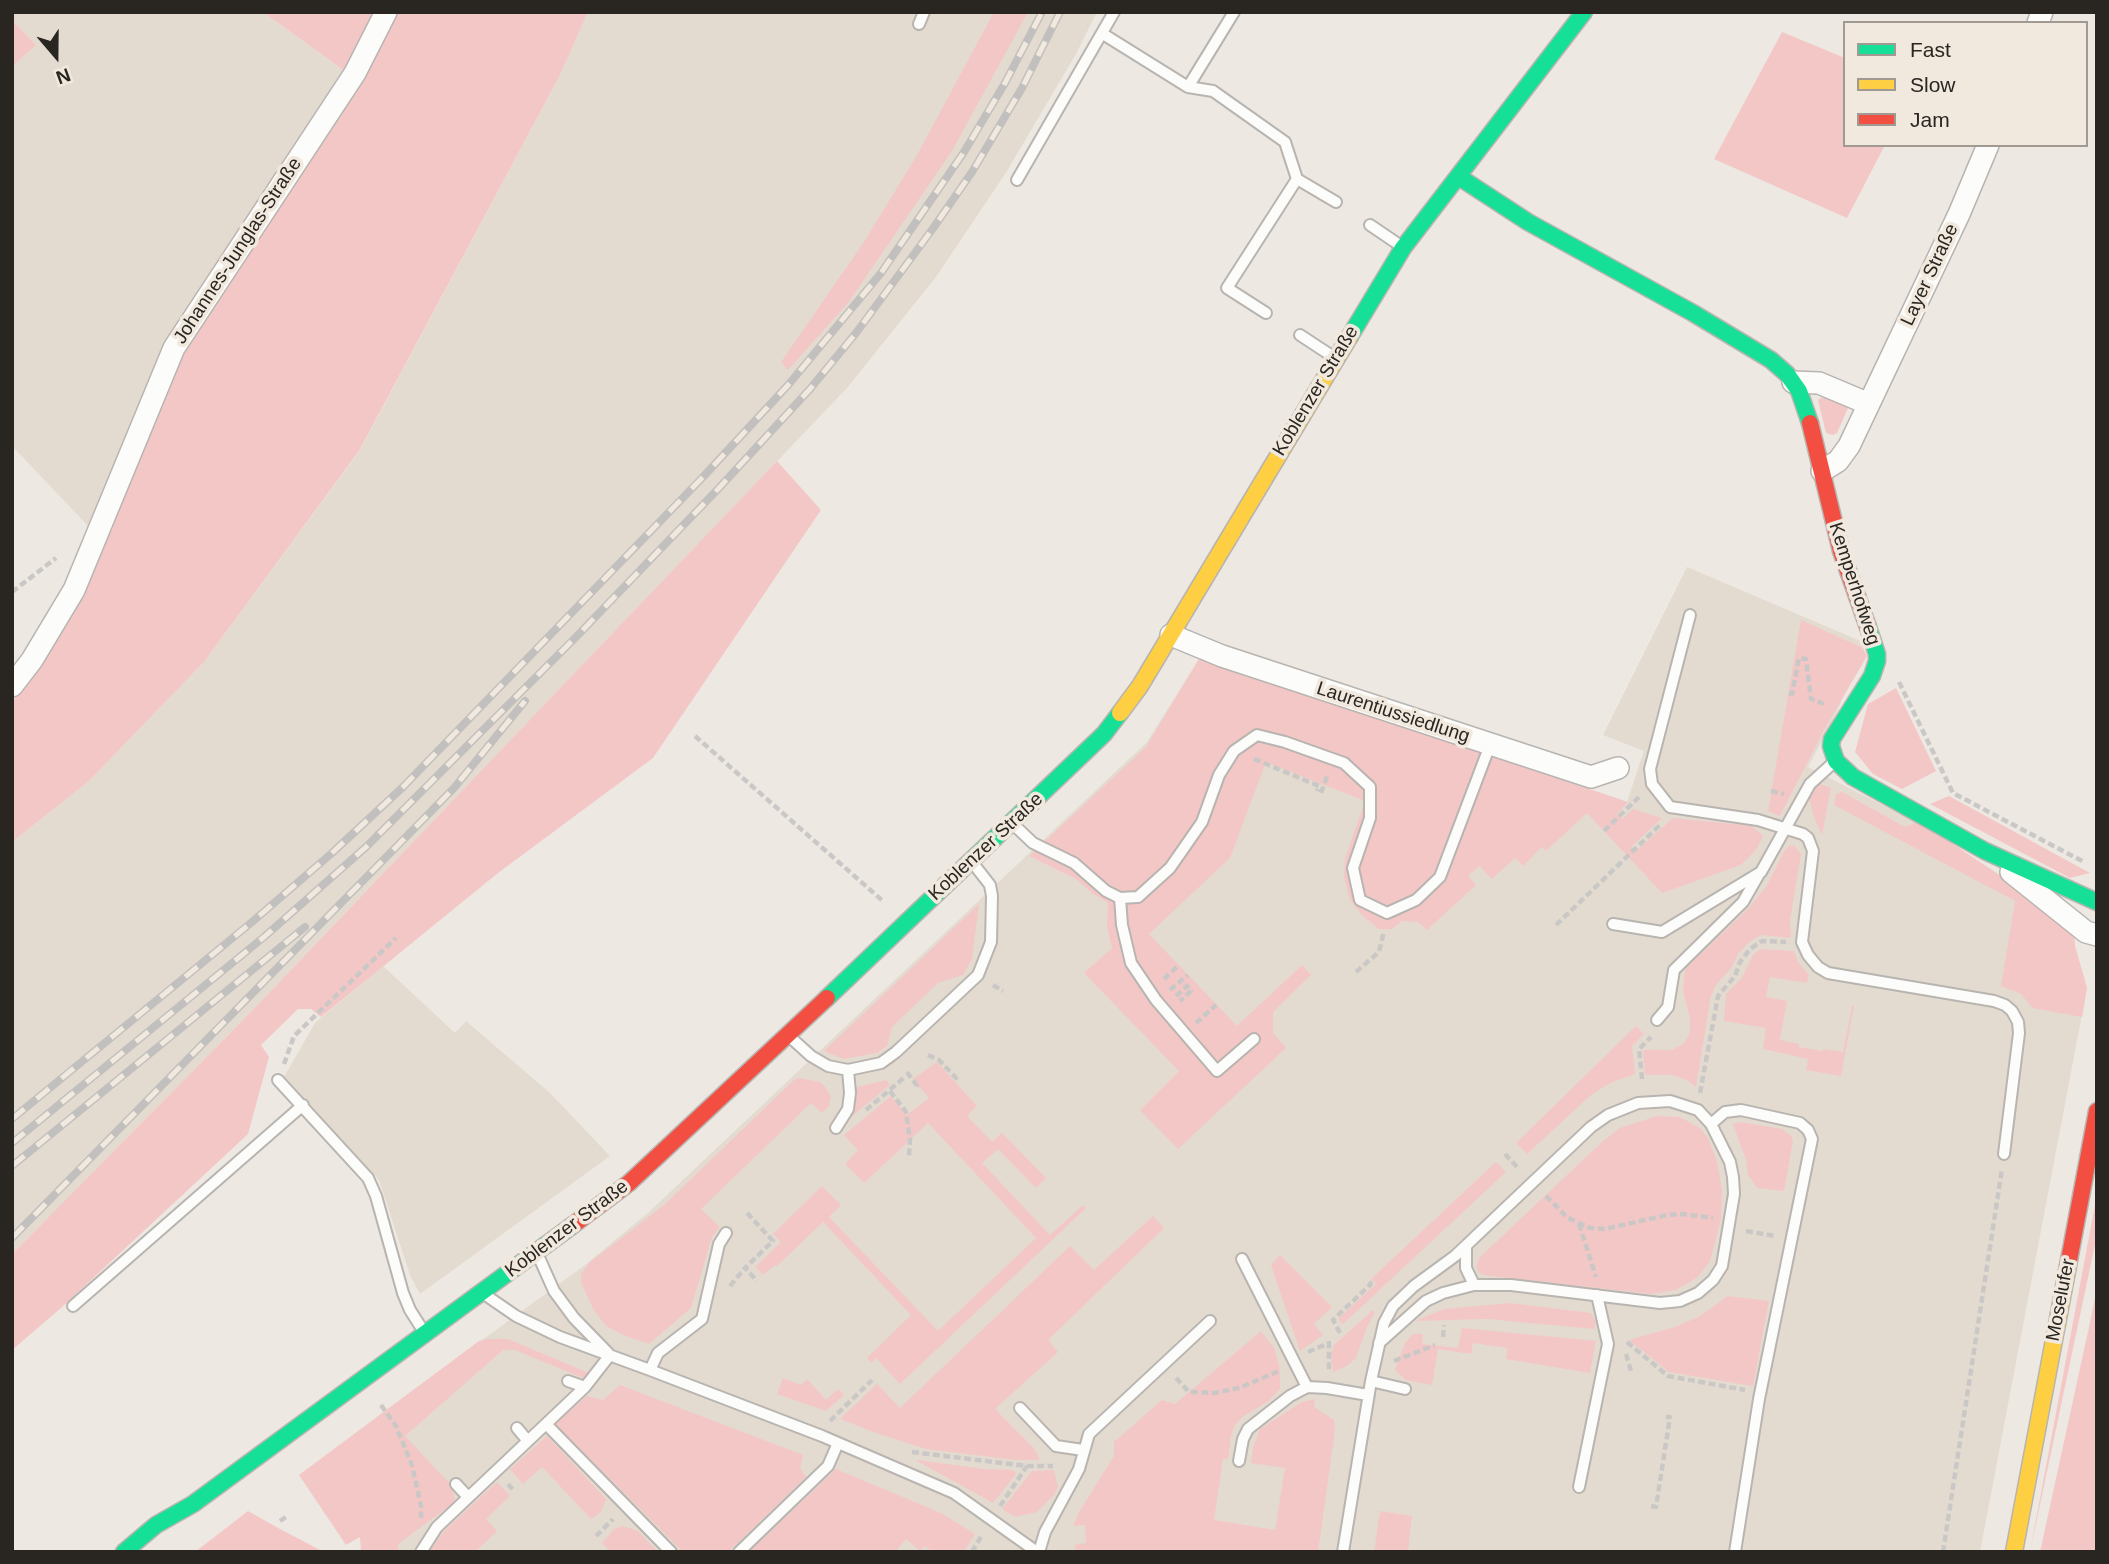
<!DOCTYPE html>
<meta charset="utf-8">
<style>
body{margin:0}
#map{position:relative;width:2109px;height:1564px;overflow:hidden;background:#ede8e2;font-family:Helvetica,sans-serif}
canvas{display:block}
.frame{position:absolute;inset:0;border:14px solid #292622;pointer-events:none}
.legend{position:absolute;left:1843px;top:21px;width:245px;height:126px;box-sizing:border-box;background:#f1e8de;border:2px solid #a19a93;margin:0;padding:9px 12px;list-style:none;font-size:21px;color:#292622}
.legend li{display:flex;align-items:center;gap:14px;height:35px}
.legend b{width:35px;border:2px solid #a19a93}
.north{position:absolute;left:21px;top:21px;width:70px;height:70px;-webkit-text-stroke:5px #f1e8de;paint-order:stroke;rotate:160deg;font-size:19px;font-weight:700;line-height:28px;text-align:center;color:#292622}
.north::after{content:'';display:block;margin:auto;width:24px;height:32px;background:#292622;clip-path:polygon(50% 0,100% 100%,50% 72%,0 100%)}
</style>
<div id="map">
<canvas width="2109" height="1564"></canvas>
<div class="frame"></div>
<ul class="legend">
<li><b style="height:9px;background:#16e098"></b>Fast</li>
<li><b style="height:9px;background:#ffcf43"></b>Slow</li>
<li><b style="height:9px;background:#f24e42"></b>Jam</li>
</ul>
<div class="north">N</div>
</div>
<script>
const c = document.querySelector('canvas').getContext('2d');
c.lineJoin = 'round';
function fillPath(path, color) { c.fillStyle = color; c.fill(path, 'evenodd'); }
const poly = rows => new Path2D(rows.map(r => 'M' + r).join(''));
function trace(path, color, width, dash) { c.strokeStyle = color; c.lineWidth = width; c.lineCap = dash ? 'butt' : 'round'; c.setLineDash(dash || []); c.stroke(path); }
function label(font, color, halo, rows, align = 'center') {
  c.font = font + ' Helvetica,sans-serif'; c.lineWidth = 7; c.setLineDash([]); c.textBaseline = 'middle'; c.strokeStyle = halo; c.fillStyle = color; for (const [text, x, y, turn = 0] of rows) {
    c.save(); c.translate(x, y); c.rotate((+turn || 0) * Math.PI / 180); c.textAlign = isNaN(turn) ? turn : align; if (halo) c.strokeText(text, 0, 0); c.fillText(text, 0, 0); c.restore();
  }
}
fillPath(poly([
 [12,12,263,12,346,72,92,530,12,446,12,67,36,45,12,20],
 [588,12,1097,12,1076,54,1007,171,936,277,847,388,244,1019,12,1254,12,842,89,781,204,662,359,452,560,75],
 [1687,567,1865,643,1837,712,1808,767,1933,831,2010,882,2074,935,2075,946,2087,988,1980,1552,399,1552,381,1414,585,1265,649,1212,1147,742,1199,659,1627,802,1644,751,1603,735],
 [383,966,455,1033,466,1021,550,1093,610,1156,420,1294,410,1275,379,1180,284,1077,315,1023]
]), '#e4dbd0');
fillPath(poly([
 [263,12,378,12,346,72],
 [395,12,588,12,560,75,359,451,204,662,89,781,12,842,12,703,34,672,199,319],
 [994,12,1028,12,952,151,848,303,788,370,781,362,864,242,917,155],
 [12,20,36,45,12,67],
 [1782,32,1845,58,1845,145,1885,145,1847,218,1714,159],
 [1824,396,1846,405,1848,408,1837,433,1833,435,1826,433,1818,400],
 [777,461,821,510,653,758,498,873,321,1017,311,1009,298,1009,261,1045,269,1057,248,1134,61,1308,12,1350,12,1254,244,1019],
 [1801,620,1863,648,1867,656,1824,730,1780,816,1768,811],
 [1199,659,1628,802,1617,814,1622,819,1633,809,1662,818,1631,847,1635,852,1673,818,1752,826,1763,836,1756,850,1741,865,1662,893,1587,813,1546,851,1542,847,1523,866,1515,858,1492,879,1479,866,1468,876,1476,885,1427,930,1418,922,1402,921,1392,929,1379,929,1363,916,1350,900,1344,877,1345,859,1365,801,1266,762,1230,858,1149,934,1237,1026,1302,965,1311,975,1273,1012,1273,1033,1286,1048,1178,1149,1140,1110,1179,1071,1084,973,1112,948,1107,926,1108,903,1092,893,1076,879,1029,856,1146,747],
 [1896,688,1936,771,1902,789,1873,774,1855,752,1868,704],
 [1820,784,1831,788,1822,835,1814,817,1809,798,1813,789],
 [1842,792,1905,827,1916,822,1933,831,2010,882,2074,935,2075,946,2087,988,2082,1017,2032,1008,2021,994,2001,986,2015,901,1834,805,1836,794],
 [1949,796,2090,873,2070,878,1930,804],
 [1794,845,1801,854,1790,921,1791,938,1761,935,1749,942,1738,954,1731,968,1716,985,1711,995,1696,1087,1687,1080,1672,1075,1645,1075,1643,1050,1672,1050,1683,1044,1690,1033,1690,1019,1683,991,1685,969,1747,910,1766,887,1784,851,1789,846],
 [979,904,972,959,963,975,938,983,892,1027,887,1046,877,1053,843,1059,824,1051],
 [1760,949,1794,951,1798,962,1809,975,1807,983,1770,977,1766,997,1787,1001,1780,1040,1799,1044,1799,1047,1822,1051,1823,1049,1843,1052,1852,1006,1854,1006,1841,1076,1806,1070,1808,1059,1763,1049,1766,1028,1724,1021,1726,994,1741,979,1753,955],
 [1636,1026,1644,1034,1632,1046,1635,1074,1610,1083,1591,1095,1527,1154,1516,1143],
 [937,1062,977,1106,967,1116,992,1142,1002,1133,1046,1178,1036,1188,998,1149,982,1163,1050,1235,1083,1205,1086,1208,900,1384,876,1358,871,1363,867,1358,911,1315,823,1222,777,1266,775,1265,763,1275,755,1267,781,1242,773,1234,822,1186,841,1205,829,1217,938,1331,1036,1238,928,1123,864,1183,845,1164,858,1150,844,1135,891,1096,907,1115,929,1098,913,1079],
 [799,1078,820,1082,826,1088,831,1096,829,1106,822,1113,811,1103,701,1209,720,1227,712,1237,691,1308,649,1344,623,1335,606,1326,593,1309,581,1282,581,1274,589,1263,664,1205,794,1080],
 [886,1080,890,1085,845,1122,854,1088],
 [1657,1116,1680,1117,1700,1128,1708,1138,1717,1161,1722,1191,1721,1219,1710,1261,1698,1277,1676,1290,1652,1294,1482,1275,1478,1271,1476,1267,1479,1258,1602,1142,1620,1128],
 [1741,1122,1782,1129,1791,1136,1793,1141,1784,1191,1757,1188,1748,1175,1746,1160,1733,1124],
 [1496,1162,1506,1172,1343,1324,1338,1319,1376,1284,1371,1279],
 [2097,1194,2097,1235,2030,1552],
 [1153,1216,1164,1228,1048,1340,1058,1352,995,1409,1034,1448,1040,1460,1016,1460,926,1449,876,1433,840,1419,877,1384,900,1408,1070,1246,1094,1270],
 [1280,1255,1332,1307,1314,1324,1323,1335,1300,1351,1271,1265],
 [2097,1288,2097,1552,2040,1552,2089,1327],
 [1728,1296,1769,1301,1753,1386,1669,1372,1629,1340,1675,1327,1700,1316],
 [1510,1303,1591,1313,1596,1322,1594,1329,1487,1319,1415,1321,1444,1309],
 [1373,1310,1375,1312,1367,1327,1356,1358,1347,1366,1333,1372,1331,1353,1334,1345],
 [1462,1328,1596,1341,1590,1373,1506,1359,1507,1348,1473,1343,1471,1354,1438,1349,1432,1385,1406,1380,1395,1370,1405,1343,1413,1334,1423,1334,1422,1344,1458,1348],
 [1261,1331,1275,1349,1280,1370,1280,1389,1269,1401,1242,1417,1235,1425,1231,1436,1228,1459,1223,1459,1214,1520,1275,1530,1285,1468,1251,1463,1253,1448,1260,1429,1302,1402,1315,1399,1314,1407,1334,1420,1335,1431,1318,1552,1077,1552,1074,1545,1086,1543,1085,1525,1073,1526,1079,1512,1114,1456,1114,1442,1162,1400,1175,1404],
 [488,1339,508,1339,589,1373,583,1378,515,1350,503,1350,405,1436,452,1486,455,1502,398,1544,399,1552,361,1552,360,1537,346,1545,299,1475,479,1341],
 [783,1378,801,1385,807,1379,826,1400,838,1389,844,1395,826,1411,777,1394],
 [620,1385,803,1455,800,1468,806,1477,728,1552,683,1552,555,1424,587,1396,603,1400],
 [547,1436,606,1499,601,1512,591,1519,542,1467,523,1484,510,1469],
 [918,1460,983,1469,1013,1470,1016,1474,993,1503,917,1461],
 [836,1469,941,1513,975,1534,964,1552,933,1552,925,1546,920,1551,906,1539,895,1552,749,1552],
 [1054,1470,1058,1487,1054,1495,1037,1512,1015,1517,1002,1509,1032,1471],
 [497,1482,510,1496,486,1519,497,1531,475,1552,429,1552,445,1530],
 [248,1511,280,1529,324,1552,195,1552],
 [1380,1511,1412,1516,1408,1552,1374,1552],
 [623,1526,638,1531,658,1552,618,1552,616,1550,611,1552,602,1543,614,1529]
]), '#f4c7c7');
const lane = poly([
 [919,24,924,12],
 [1103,34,1188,87,1213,91,1285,142,1297,179,1336,202],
 [1188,87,1234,12],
 [1017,180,1114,12],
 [1370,225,1401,246],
 [1266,313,1227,288,1297,179],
 [1300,335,1335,358],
 [1690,615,1650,769,1652,784,1670,807,1758,820,1803,834,1808,838,1813,851,1802,942,1808,955,1818,967,1828,973,1994,1001,2005,1005,2012,1011,2018,1022,2019,1033,2004,1154],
 [1014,825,1033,843,1074,863,1106,891,1120,898,1138,897,1170,868,1202,822,1219,775,1234,751,1257,735,1285,742,1344,763,1370,787,1370,818,1353,868,1360,900,1387,913,1416,900,1440,877,1490,745],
 [1120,898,1122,925,1131,963,1156,1000,1217,1071,1254,1039],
 [1613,924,1662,932,1761,872,1810,784,1833,763],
 [1657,1020,1668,1007,1674,970,1743,902,1759,874],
 [790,1037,811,1056,828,1066,848,1070,881,1063,896,1052,978,975,991,942,992,896,990,885,972,862],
 [278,1080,368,1178,376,1196,403,1293,410,1310,424,1332],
 [1711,1124,1725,1112,1741,1110,1800,1123,1808,1130,1812,1139,1759,1399,1735,1552],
 [836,1128,848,1109,850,1093,848,1070],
 [1466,1246,1466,1268,1474,1285],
 [537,1253,554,1291,574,1318,608,1353],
 [1242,1259,1307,1387],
 [484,1294,516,1316,560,1337,650,1370,822,1436,954,1493,1037,1552],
 [73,1306,303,1105],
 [650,1370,658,1353,702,1319,719,1244,726,1233],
 [568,1381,585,1387,610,1355],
 [1371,1381,1405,1389],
 [1020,1408,1056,1446,1083,1450],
 [546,1424,671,1552],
 [517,1428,528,1441],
 [1239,1461,1243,1439,1248,1429,1290,1396,1307,1387,1327,1388,1368,1395],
 [456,1484,468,1497],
 [1579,1487,1608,1344,1597,1295],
 [421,1552,437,1527,585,1387],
 [739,1552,828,1466,838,1443],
 [1039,1552,1045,1532,1079,1469,1089,1434,1210,1321],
 [1343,1552,1371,1381,1384,1323,1393,1306,1414,1286,1455,1256,1591,1127,1608,1115,1638,1103,1670,1101,1698,1110,1711,1124,1730,1162,1733,1177,1734,1194,1722,1266,1713,1280,1698,1293,1680,1301,1660,1303,1511,1285,1474,1285,1443,1293,1426,1301,1379,1343]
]);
const street = poly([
 [2038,23,2042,12],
 [1793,382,1819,383,1869,404],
 [1822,471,1838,461,1849,446,1959,214,1988,145],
 [1171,635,1222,656,1591,777,1618,768],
 [12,686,32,660,74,590,174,348,355,73,386,12],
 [2011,872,2086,932,2097,935]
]);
const fast = poly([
 [1459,177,1528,222,1693,313,1771,360,1787,374,1799,391,1810,423],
 [1350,336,1403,248,1584,12],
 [1868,627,1877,654,1877,661,1872,676,1832,739,1831,746,1836,761,1853,777,1985,851,2097,902],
 [827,998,1104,734,1120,713],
 [124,1552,156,1525,193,1504,573,1225]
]);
const slow = poly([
 [1120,713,1140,686,1350,336],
 [2014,1552,2067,1271]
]);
const jam = poly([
 [1810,423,1841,551,1868,627],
 [573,1225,629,1183,827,998],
 [2067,1271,2097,1111]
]);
trace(lane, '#b8b4b0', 14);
trace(street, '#b8b4b0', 24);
trace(fast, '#b8b4b0', 19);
trace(slow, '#b8b4b0', 19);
trace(jam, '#b8b4b0', 19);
trace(poly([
 [12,592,56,558],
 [1899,682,1953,793,2084,862],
 [1789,693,1792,694,1799,658,1806,659,1811,699,1824,704],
 [695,736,884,902],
 [1254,759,1319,786,1317,791],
 [1771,791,1784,794],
 [1321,793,1328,774],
 [1604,831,1639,797],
 [1556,925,1662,823],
 [1356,972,1379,952,1384,931],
 [1164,979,1179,965],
 [993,985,1003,991],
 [1170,990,1188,975],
 [1176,996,1187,986,1191,991,1180,1001],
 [1196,1023,1216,1005],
 [928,1055,939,1060,956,1078,958,1076],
 [284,1064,294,1036,396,938],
 [907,1072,917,1086,915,1088],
 [1642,1079,1639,1049,1651,1037],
 [890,1091,906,1112,910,1139,909,1156],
 [1700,1093,1718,996,1735,976,1740,962,1750,949,1762,941,1786,942],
 [866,1110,906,1076],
 [1505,1154,1518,1168],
 [1546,1196,1568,1218,1590,1228,1605,1229,1667,1215,1683,1214,1713,1218],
 [747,1213,773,1241,745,1268,757,1281],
 [1579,1224,1596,1277],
 [1746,1231,1775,1236],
 [730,1286,745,1268],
 [1340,1333,1333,1320,1371,1284,1369,1281],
 [1443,1337,1444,1325],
 [1627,1342,1668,1376,1745,1390],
 [1308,1352,1329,1343,1329,1371],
 [1626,1354,1631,1371,1634,1371],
 [1394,1361,1435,1345],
 [1176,1378,1189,1392,1214,1393,1239,1388,1279,1371],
 [381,1405,396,1426,412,1465,421,1506,421,1518],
 [830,1421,872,1380],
 [912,1452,1027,1466,1053,1466],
 [508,1484,515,1492],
 [1000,1506,1027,1466],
 [1651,1506,1656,1507,1670,1417,1666,1417],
 [280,1521,286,1517],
 [596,1536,613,1519],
 [925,1552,927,1552],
 [972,1552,982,1535],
 [1943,1552,2002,1169]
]), '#cac8c6', 4.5, [7, 3.5]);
trace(lane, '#fcfcfb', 10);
trace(street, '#fcfcfb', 21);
trace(fast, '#16e098', 16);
trace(slow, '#ffcf43', 16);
trace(jam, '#f24e42', 16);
const rail = poly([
 [12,1119,252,922,332,853,403,787,703,477,789,384,881,273,964,152,1005,83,1042,12],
 [12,1143,264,937,366,847,577,636,719,488,810,389,856,333,934,227,972,172,1022,88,1060,12],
 [12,1166,305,927],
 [12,1238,454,788,525,701]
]);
trace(rail, '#c2c0be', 8);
trace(rail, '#f1e8de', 5, [16]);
label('19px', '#292622', '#f1e8de', [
 ["Johannes-Junglas-Straße",238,251,-57],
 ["Layer Straße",1930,275,-65],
 ["Koblenzer Straße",1316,391,-59],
 ["Kemperhofweg",1854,584,72],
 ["Laurentiussiedlung",1393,713,18],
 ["Koblenzer Straße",986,847,-43],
 ["Koblenzer Straße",567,1229,-37],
 ["Moselufer",2061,1300,-79]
]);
</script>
